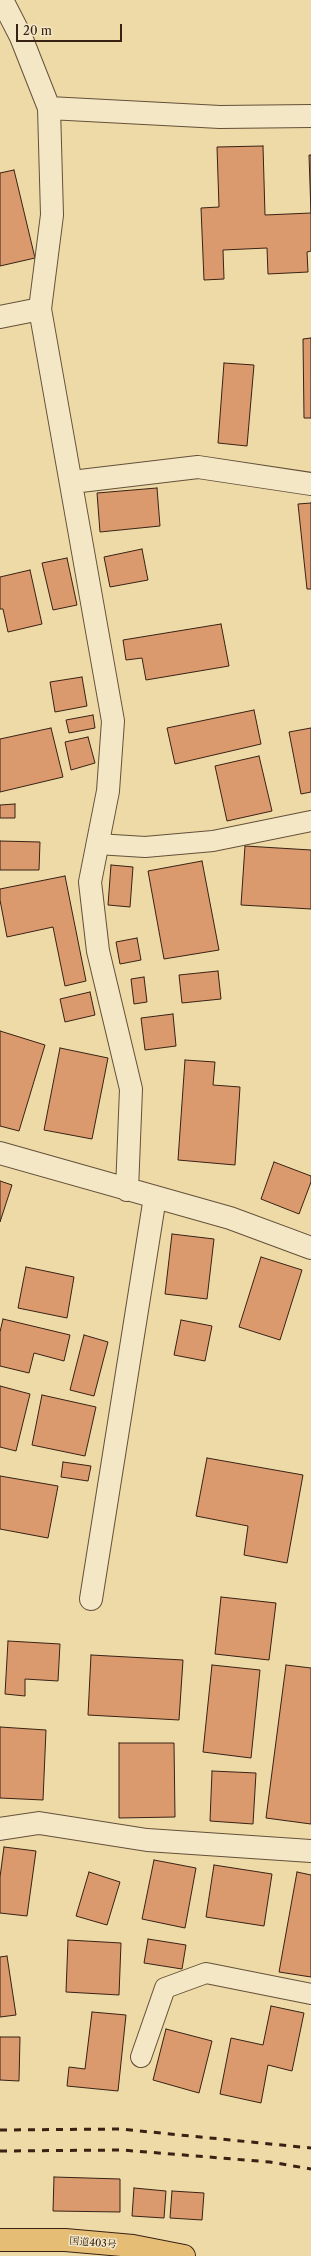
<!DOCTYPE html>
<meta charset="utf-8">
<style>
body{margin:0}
#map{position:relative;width:311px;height:2256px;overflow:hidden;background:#eddaa7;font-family:"Libre Caslon Text",serif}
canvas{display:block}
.scale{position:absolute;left:16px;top:24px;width:106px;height:18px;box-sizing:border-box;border:2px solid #382214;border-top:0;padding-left:5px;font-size:12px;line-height:14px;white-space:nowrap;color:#382214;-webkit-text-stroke:3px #f3e7c6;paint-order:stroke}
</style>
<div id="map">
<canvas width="311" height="2256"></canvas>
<div class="scale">20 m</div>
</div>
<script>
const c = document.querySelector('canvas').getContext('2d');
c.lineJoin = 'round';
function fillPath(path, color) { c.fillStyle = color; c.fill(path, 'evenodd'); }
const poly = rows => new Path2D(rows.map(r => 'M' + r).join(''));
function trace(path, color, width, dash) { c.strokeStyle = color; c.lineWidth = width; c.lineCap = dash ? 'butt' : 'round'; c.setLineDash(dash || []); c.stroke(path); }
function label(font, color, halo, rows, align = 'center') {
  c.font = font + ' "Libre Caslon Text","Noto Serif JP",serif'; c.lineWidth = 3; c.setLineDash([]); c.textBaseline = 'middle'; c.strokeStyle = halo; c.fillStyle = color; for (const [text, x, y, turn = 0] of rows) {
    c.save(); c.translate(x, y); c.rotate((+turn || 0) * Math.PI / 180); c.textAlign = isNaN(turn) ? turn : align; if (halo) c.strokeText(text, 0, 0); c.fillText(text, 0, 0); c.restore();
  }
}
const building = poly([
 [263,146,265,215,311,213,309,155,311,155,311,251,307,252,308,272,268,274,267,248,223,250,224,279,204,280,201,208,219,207,217,147,263,146],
 [14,170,35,258,0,266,0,173,14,170],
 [311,338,311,418,304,418,303,339,311,338],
 [224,363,254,365,247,446,218,443,224,363],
 [157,488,160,526,100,532,97,493,157,488],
 [311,503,311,589,307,589,298,504,311,503],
 [142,549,148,580,110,587,104,557,142,549],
 [67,558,77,605,53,610,42,563,67,558],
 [30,570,42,624,8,632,3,609,0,609,0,577,30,570],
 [221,624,229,666,146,680,142,658,126,660,123,640,221,624],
 [82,677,87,706,55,712,50,682,82,677],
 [254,710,261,744,175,764,167,728,254,710],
 [93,715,95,728,69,733,66,720,93,715],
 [51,728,63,777,0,792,0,739,51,728],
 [311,728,311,792,301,794,289,732,311,728],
 [88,737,95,763,71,770,65,742,88,737],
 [259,756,272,811,227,821,215,766,259,756],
 [15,804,15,818,0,818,0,805,15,804],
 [0,841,40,842,39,870,0,870,0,841],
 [245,846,311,850,311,909,241,905,245,846],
 [202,861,219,950,164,959,148,871,202,861],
 [111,865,133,867,130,907,108,905,111,865],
 [65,876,86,981,65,986,53,927,7,937,0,900,0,889,65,876],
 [137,938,141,960,120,964,116,942,137,938],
 [218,971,221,999,182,1003,179,975,218,971],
 [144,977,147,1002,134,1004,131,979,144,977],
 [90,992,95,1015,65,1022,60,999,90,992],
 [173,1014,176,1046,145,1050,141,1018,173,1014],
 [0,1031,45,1045,19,1131,0,1126,0,1031],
 [60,1048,108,1058,92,1139,44,1130,60,1048],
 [185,1060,215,1062,213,1085,240,1087,235,1165,178,1160,185,1060],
 [274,1162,311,1176,311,1182,299,1214,261,1199,274,1162],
 [0,1181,12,1185,0,1222,0,1181],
 [172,1234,214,1239,207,1299,165,1294,172,1234],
 [261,1257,302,1270,280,1340,239,1327,261,1257],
 [26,1267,74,1277,67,1318,18,1308,26,1267],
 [3,1319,70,1335,64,1361,34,1353,29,1373,0,1366,0,1332,3,1319],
 [181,1320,212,1326,205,1361,174,1355,181,1320],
 [84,1335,108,1342,94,1396,70,1390,84,1335],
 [0,1386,30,1394,16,1451,0,1447,0,1386],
 [42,1395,96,1407,85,1456,32,1445,42,1395],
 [207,1458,303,1475,287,1563,244,1555,248,1526,196,1516,207,1458],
 [63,1462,91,1466,88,1481,61,1477,63,1462],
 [0,1476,58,1486,48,1538,0,1529,0,1476],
 [221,1597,276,1603,269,1660,215,1654,221,1597],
 [8,1641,60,1644,58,1681,25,1679,25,1696,5,1694,8,1641],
 [91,1655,183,1660,179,1720,88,1715,91,1655],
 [212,1665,260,1670,251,1758,203,1752,212,1665],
 [286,1665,311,1668,311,1824,266,1818,286,1665],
 [0,1727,46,1730,43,1800,0,1798,0,1727],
 [119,1743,174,1743,175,1817,119,1818,119,1743],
 [212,1771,256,1773,253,1824,210,1821,212,1771],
 [4,1847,36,1851,27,1916,0,1913,0,1877,4,1847],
 [154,1860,196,1868,185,1928,142,1919,154,1860],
 [214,1865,272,1874,264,1926,206,1917,214,1865],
 [89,1872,120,1882,107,1925,76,1916,89,1872],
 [297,1872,311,1875,311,1977,279,1972,297,1872],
 [148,1939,186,1945,182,1969,144,1963,148,1939],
 [68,1940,121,1943,119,1995,66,1992,68,1940],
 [7,1956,16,2015,0,2017,0,1957,7,1956],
 [271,2006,304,2013,292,2071,268,2065,261,2103,220,2094,231,2038,263,2045,271,2006],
 [92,2012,126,2015,118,2091,67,2086,69,2067,85,2069,92,2012],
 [166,2029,212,2041,199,2093,153,2080,166,2029],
 [0,2037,20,2037,19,2081,0,2080,0,2037],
 [54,2177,120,2179,120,2212,53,2211,54,2177],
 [134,2188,166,2191,164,2218,132,2216,134,2188],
 [172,2191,204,2193,202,2220,170,2218,172,2191]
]);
fillPath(building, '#db996e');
trace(building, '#382214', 1);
const lane = poly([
 [97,844,145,847,213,841,311,821],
 [141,2057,165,1988,206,1973,311,1994]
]);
const street = poly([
 [2,0,21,37,49,108,52,215,40,309,113,721,108,791,90,882,98,951,131,1089,127,1190],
 [49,108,220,117,311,116],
 [0,317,40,309],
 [72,482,198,467,311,484],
 [0,1153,230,1218,311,1248],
 [91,1599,155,1197],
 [0,1829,39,1823,147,1840,311,1851]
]);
const highway = poly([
 [0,2240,65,2240,133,2246,184,2256]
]);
trace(lane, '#655039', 22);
trace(street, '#655039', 24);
trace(highway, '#382214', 24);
trace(lane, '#f3e7c6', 20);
trace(street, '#f3e7c6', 22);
trace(highway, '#e6bd74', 22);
trace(poly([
 [0,2130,120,2129,311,2148],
 [0,2151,122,2150,270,2162,311,2169]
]), '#382214', 3, [7, 7]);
label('10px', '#382214', '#f3e7c6', [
 ["国道403号",93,2243,5]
]);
</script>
